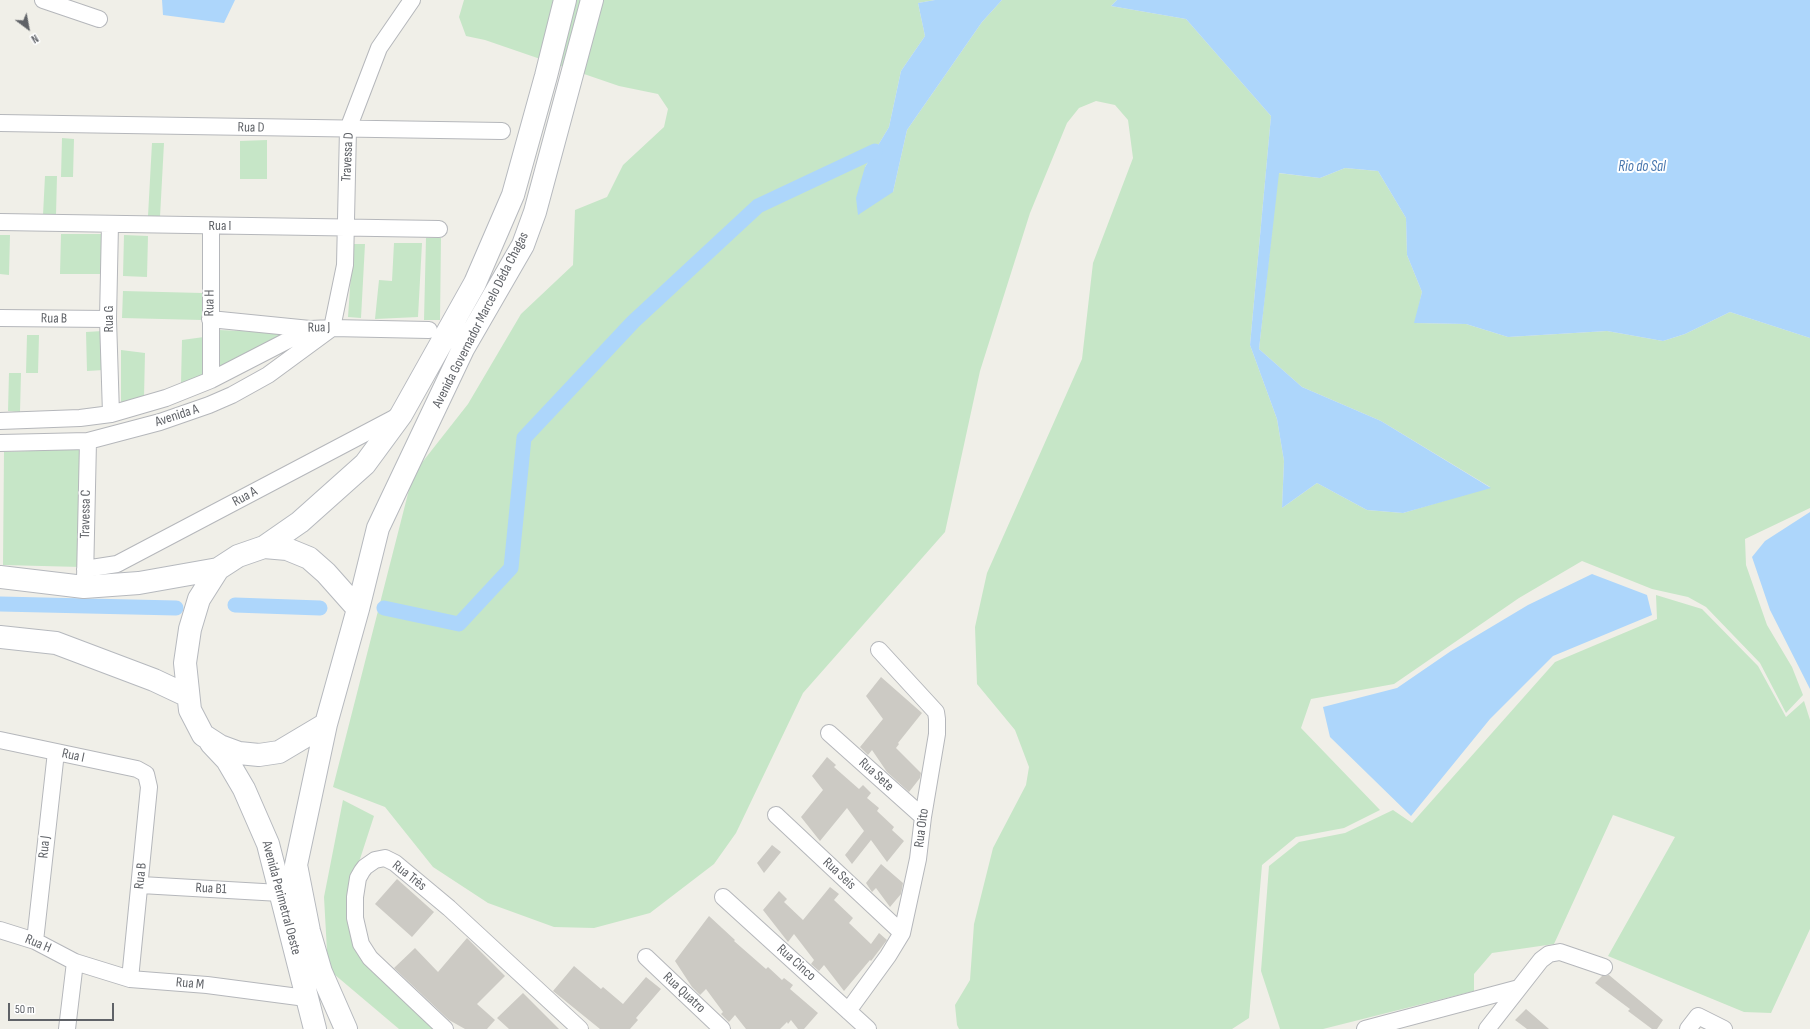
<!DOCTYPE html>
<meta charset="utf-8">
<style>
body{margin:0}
#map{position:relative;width:1810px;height:1029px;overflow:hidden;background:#f0efe8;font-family:"Sofia Sans Condensed",sans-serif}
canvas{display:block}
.north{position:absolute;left:8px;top:8px;width:40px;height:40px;-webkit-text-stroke:3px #fff;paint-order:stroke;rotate:148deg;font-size:11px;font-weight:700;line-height:16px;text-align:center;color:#5f6267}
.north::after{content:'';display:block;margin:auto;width:14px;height:18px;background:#5f6267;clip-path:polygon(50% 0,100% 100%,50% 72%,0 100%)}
.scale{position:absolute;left:8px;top:1003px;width:106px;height:18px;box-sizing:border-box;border:2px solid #5f6267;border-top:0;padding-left:5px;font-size:12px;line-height:14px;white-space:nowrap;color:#5f6267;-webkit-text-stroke:3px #fff;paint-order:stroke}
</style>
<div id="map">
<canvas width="1810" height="1029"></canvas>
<div class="north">N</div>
<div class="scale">50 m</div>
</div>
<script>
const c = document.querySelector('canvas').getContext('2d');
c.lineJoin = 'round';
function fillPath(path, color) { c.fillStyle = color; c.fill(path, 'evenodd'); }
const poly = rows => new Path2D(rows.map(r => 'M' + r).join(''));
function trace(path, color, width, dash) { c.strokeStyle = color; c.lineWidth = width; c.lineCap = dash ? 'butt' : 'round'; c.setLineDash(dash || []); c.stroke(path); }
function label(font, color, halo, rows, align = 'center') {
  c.font = font + ' "Sofia Sans Condensed",sans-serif'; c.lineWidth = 4; c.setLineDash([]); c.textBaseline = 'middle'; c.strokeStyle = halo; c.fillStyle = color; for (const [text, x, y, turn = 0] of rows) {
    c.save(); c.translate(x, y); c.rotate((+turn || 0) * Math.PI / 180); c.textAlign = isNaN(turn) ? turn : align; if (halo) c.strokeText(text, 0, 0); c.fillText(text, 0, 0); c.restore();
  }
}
fillPath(poly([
 [464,0,935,0,918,3,925,36,901,71,889,127,865,167,893,192,907,130,982,22,1002,0,1117,0,1111,6,1186,19,1271,116,1250,345,1277,419,1284,461,1282,508,1317,483,1367,510,1403,513,1490,487,1381,421,1302,387,1259,349,1278,173,1320,178,1345,168,1378,171,1406,218,1407,255,1422,292,1415,323,1466,324,1508,337,1607,331,1663,341,1685,334,1730,312,1810,338,1810,508,1745,539,1746,565,1767,625,1792,667,1803,695,1786,713,1760,663,1706,607,1688,597,1652,589,1582,561,1519,598,1394,684,1311,699,1301,728,1380,810,1344,828,1296,837,1262,865,1249,1018,1232,1029,959,1029,957,1025,955,1005,970,980,974,924,993,848,1026,785,1029,767,1015,730,977,684,975,627,987,573,1082,359,1093,263,1133,158,1128,120,1115,105,1096,101,1079,108,1067,123,1030,213,980,371,945,532,803,693,736,833,714,864,650,913,594,928,554,927,488,903,433,867,385,807,333,787,413,474,468,404,521,314,573,265,575,210,607,197,623,165,664,127,668,109,658,94,619,86,485,40,466,36,459,17],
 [62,138,74,139,73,177,61,177],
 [267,140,267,179,240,179,240,141],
 [152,143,164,143,160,217,148,216],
 [45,176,57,176,56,215,43,215],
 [61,234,106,234,104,274,60,274],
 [0,235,10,235,9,275,0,274],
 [124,235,148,236,147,277,123,276],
 [426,238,441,238,440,320,424,320],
 [394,243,422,243,418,317,375,319,379,280,392,281],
 [353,244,365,244,361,318,348,317],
 [123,291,202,293,202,320,122,318],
 [219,330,285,333,219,368],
 [103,331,104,370,87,371,86,332],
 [27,335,39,335,38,373,26,373],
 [204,337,205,378,181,383,182,340],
 [121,350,145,353,144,398,121,403],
 [9,373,21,373,20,412,8,411],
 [82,449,81,567,3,565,4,452],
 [1656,595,1702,609,1758,666,1786,717,1804,701,1810,720,1810,929,1771,1013,1744,1012,1608,956,1675,837,1613,815,1554,944,1492,953,1474,974,1474,991,1323,1029,1280,1029,1261,971,1269,866,1299,842,1345,833,1393,810,1412,823,1555,662,1657,619],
 [343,800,374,816,347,899,362,960,437,1029,399,1029,328,969,324,897]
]), '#c6e6c7');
fillPath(poly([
 [162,0,235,0,224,23,163,15],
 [935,0,1002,0,982,22,907,130,893,192,858,215,856,198,865,167,889,127,901,71,925,36,918,3],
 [1117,0,1810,0,1810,338,1730,312,1685,334,1663,341,1607,331,1508,337,1466,324,1414,323,1422,292,1407,255,1406,218,1378,171,1345,168,1320,178,1279,173,1259,349,1302,387,1381,421,1491,488,1403,513,1367,510,1317,483,1282,508,1284,461,1277,419,1250,345,1271,116,1186,19,1111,6],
 [1810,512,1810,689,1770,610,1752,557,1765,541],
 [1592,574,1647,595,1652,615,1553,656,1490,719,1411,816,1330,737,1323,707,1397,688,1451,651,1528,605]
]), '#add6fb');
trace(poly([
 [0,604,176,608],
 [235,605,320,608],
 [384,608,459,624,511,568,524,438,633,322,758,206,875,151]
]), '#add6fb', 15);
fillPath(poly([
 [881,677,922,713,898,743,899,744,896,748,921,773,920,778,909,792,887,772,872,750,868,755,860,747,883,719,866,696],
 [827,757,836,765,834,767,859,789,863,785,871,793,867,798,879,808,877,811,894,827,892,830,904,841,887,862,871,840,852,864,845,855,864,831,847,808,820,841,801,817,823,790,812,776],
 [772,845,781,852,764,873,757,863],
 [881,864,903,883,901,894,890,907,876,888,872,892,866,883],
 [397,879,434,912,412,937,375,904],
 [830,887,839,894,834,900,853,918,849,923,871,944,879,933,887,940,871,961,870,960,844,991,824,965,819,971,811,964,814,960,794,934,788,942,763,910,779,891,787,899,784,902,803,920],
 [709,916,735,940,734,941,766,969,768,967,782,980,784,978,793,985,790,989,818,1013,804,1029,798,1029,791,1020,788,1024,787,1022,780,1029,746,1029,735,1015,729,1022,721,1014,723,1012,706,989,700,995,692,987,675,961],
 [467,938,505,976,477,1004,495,1020,487,1029,465,1029,449,1020,394,968,415,948,438,972],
 [574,966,601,989,603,987,623,1004,646,977,661,989,636,1018,638,1020,630,1029,600,1029,553,991],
 [1609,975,1663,1020,1657,1029,1652,1029,1628,1011,1630,1009,1595,983,1602,976],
 [523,993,559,1029,509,1029,497,1018],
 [1526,1009,1549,1029,1527,1029,1515,1020]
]), '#cccac4');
const street = poly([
 [43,0,99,19],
 [0,123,502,131],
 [0,222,439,229],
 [110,224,108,319,111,414],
 [0,318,108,319],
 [210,319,310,329,332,328,429,330],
 [211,380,211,226],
 [0,421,80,418,111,414,166,398,211,380,310,329],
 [0,443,88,441,160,422,209,405,232,395,268,375,332,328,345,265,348,129,379,48,412,0],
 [85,569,117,564,398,416],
 [85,579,88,441],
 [829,733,923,817],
 [0,740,137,769,146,774,149,787,130,979],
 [776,815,902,933],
 [141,885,280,893],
 [723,897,868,1029],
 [0,930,35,941,75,962,130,979,207,985,306,998],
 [35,941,56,752],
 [646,957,722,1029],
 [848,1011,888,956,902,933,918,859,923,817,937,734,937,719,936,712,879,650],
 [67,1029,75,962],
 [445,1029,370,958,361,944,355,918,355,897,358,878,362,871,365,867,375,860,385,858,395,863,449,908,580,1029],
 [1365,1029,1519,988],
 [1487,1029,1541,960,1549,954,1560,952,1604,967],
 [1688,1029,1698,1016,1724,1029]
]);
const secondary = poly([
 [264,547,287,549,309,558,326,573,358,609,326,724,279,752,259,755,239,753,220,746,203,735,190,710,185,663,190,629,199,599,218,569,238,556,264,547,300,522,365,464,401,415,475,283,513,195,546,76,565,0],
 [0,577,84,587,139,583,218,569],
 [358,609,378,528,463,349,523,245,535,212,592,0],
 [0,637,56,643,154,680,188,696],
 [326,724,296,865,309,931,321,972,346,1029],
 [211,743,227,760,244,789,268,844,315,1029]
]);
trace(street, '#b5b7bb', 18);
trace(secondary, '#b6b9be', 24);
trace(street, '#fff', 16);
trace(secondary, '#fff', 22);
label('14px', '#5f6267', '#fff', [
 ["Rua D",251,128,1],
 ["Travessa D",348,157,-87],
 ["Rua I",220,226],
 ["Rua H",210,303,-89],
 ["Rua B",54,319,1],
 ["Rua G",109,319,-90],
 ["Avenida Governador Marcelo Déda Chagas",481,320,-63],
 ["Rua J",319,328,-1],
 ["Avenida A",177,416,-18],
 ["Rua A",245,497,-28],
 ["Travessa C",86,514,-89],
 ["Rua I",73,756,12],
 ["Rua Sete",876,775,42],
 ["Rua Oito",922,828,-83],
 ["Rua J",45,847,-84],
 ["Rua Seis",839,874,43],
 ["Rua B",141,876,-84],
 ["Rua Três",409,876,38],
 ["Rua B1",211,889,3],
 ["Avenida Perimetral Oeste",281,898,75],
 ["Rua H",38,944,23],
 ["Rua Cinco",796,963,42],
 ["Rua M",190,984,5],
 ["Rua Quatro",684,993,43]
]);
label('italic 15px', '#4977ae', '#fff', [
 ["Rio do Sal",1642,167]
]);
</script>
